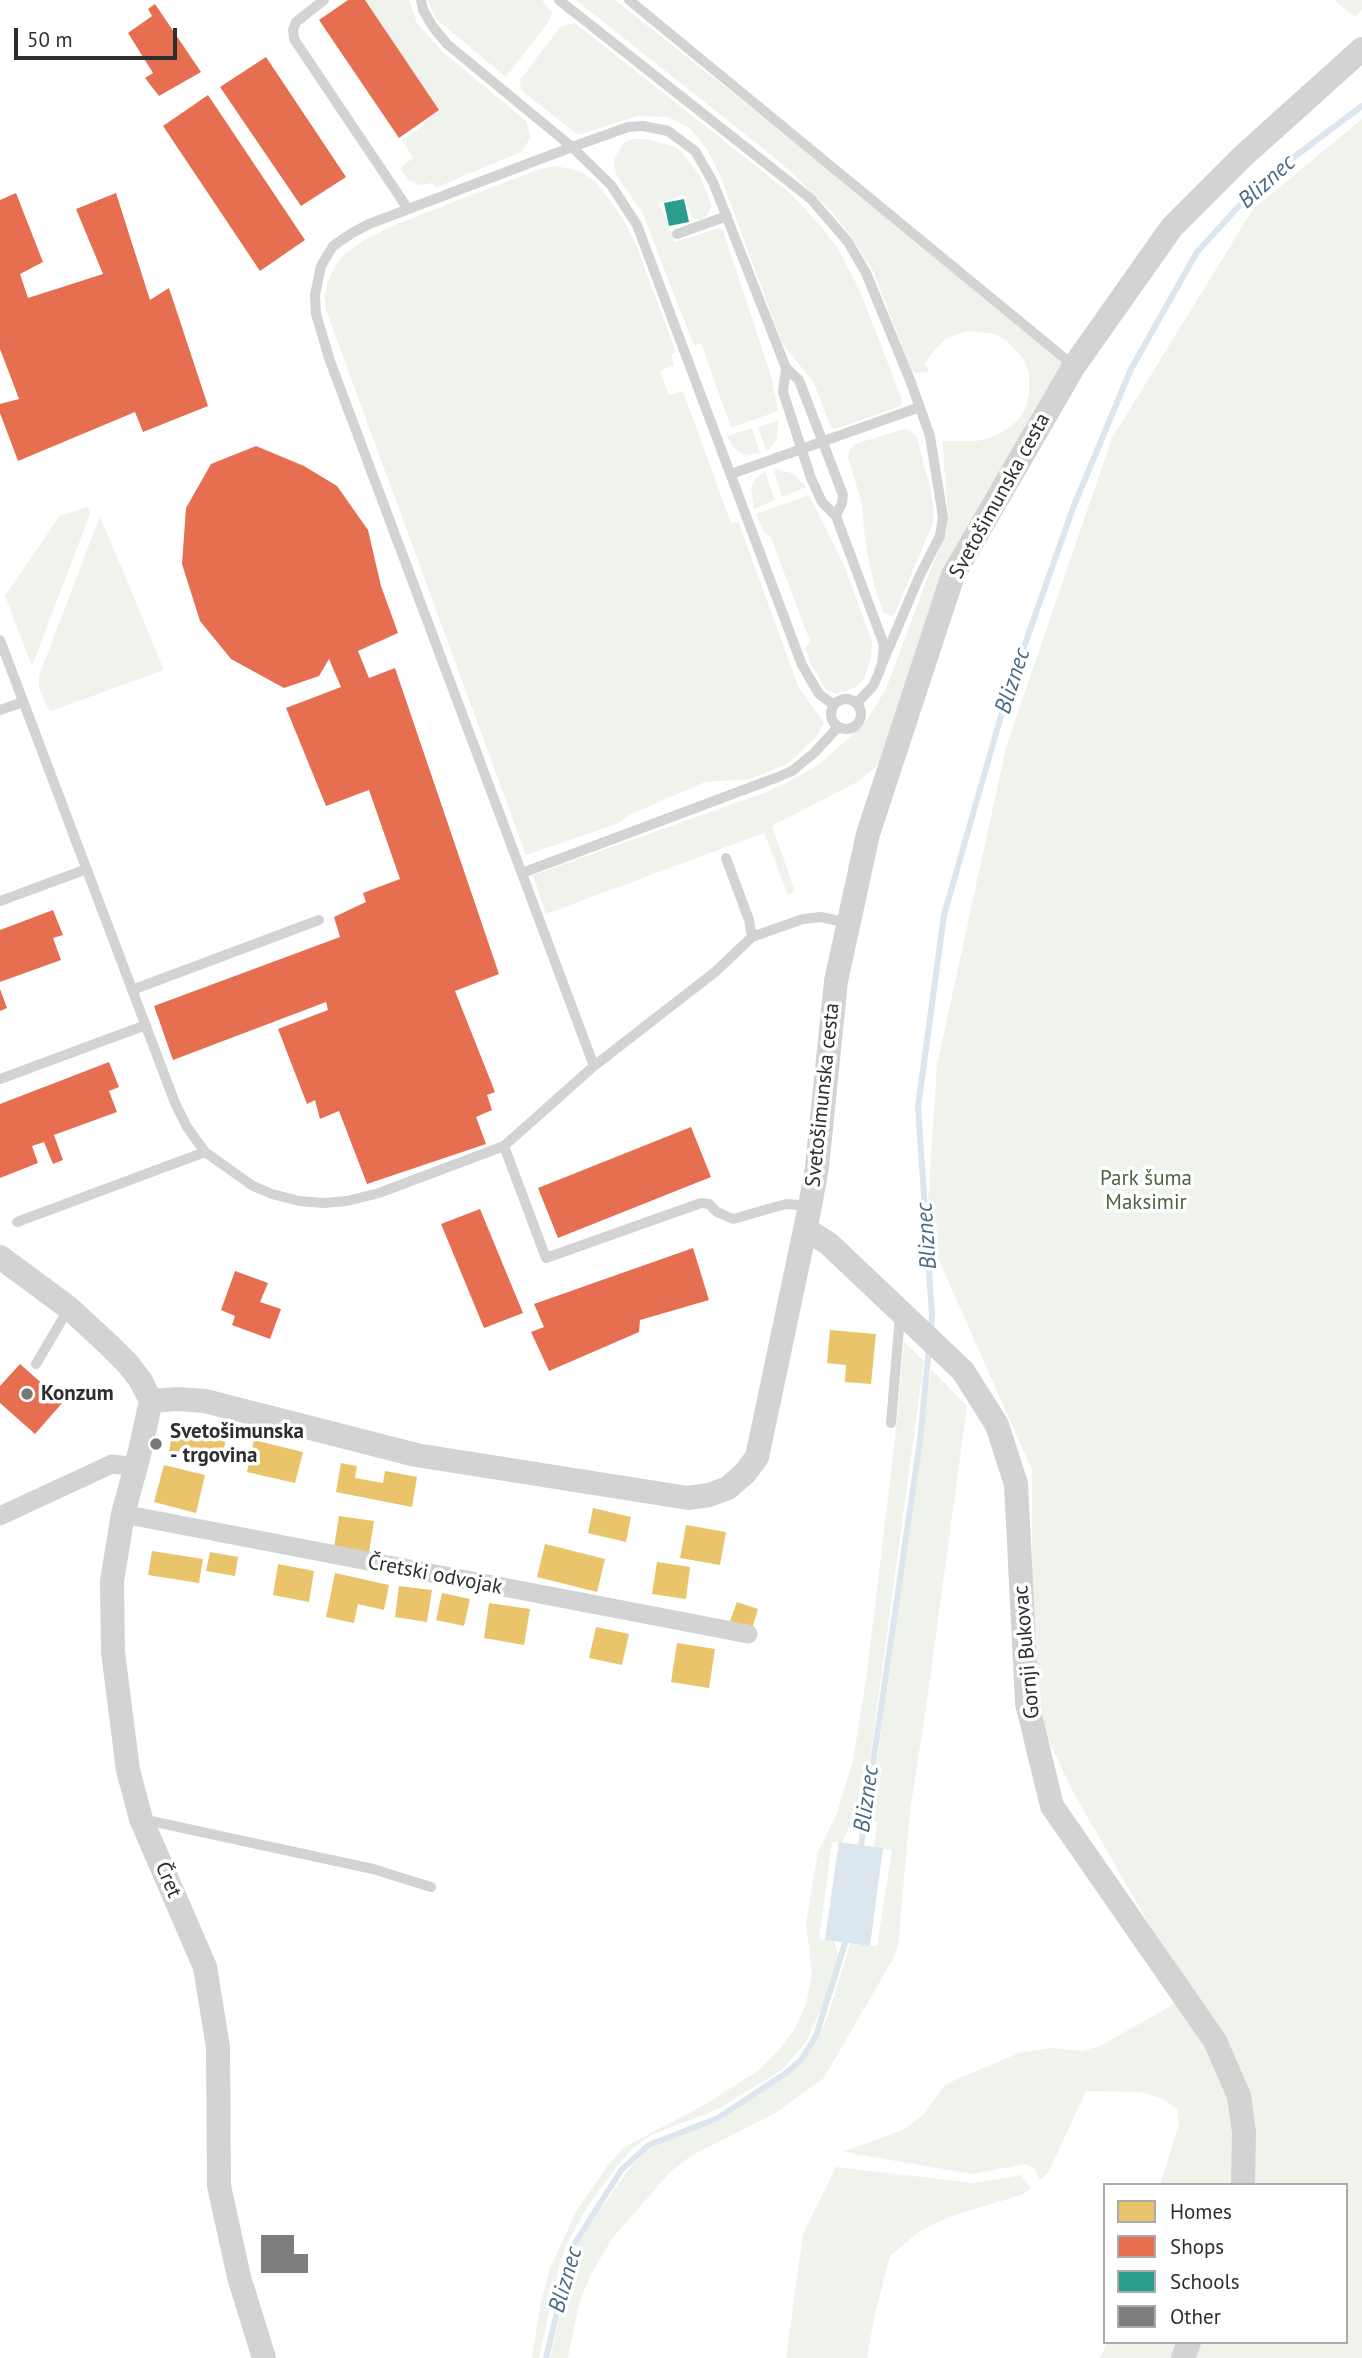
<!DOCTYPE html>
<meta charset="utf-8">
<style>
body{margin:0}
#map{position:relative;width:1362px;height:2358px;overflow:hidden;background:#fff;font-family:"PT Sans",sans-serif}
canvas{display:block}
.legend{position:absolute;left:1103px;top:2183px;width:245px;height:161px;box-sizing:border-box;background:#fff;border:2px solid #ababab;margin:0;padding:9px 12px;list-style:none;font-size:21px;color:#2e2e2e}
.legend li{display:flex;align-items:center;gap:14px;height:35px}
.legend b{width:35px;border:2px solid #ababab}
.scale{position:absolute;left:14px;top:28px;width:163px;height:32px;box-sizing:border-box;border:4px solid #2e2e2e;border-top:0;padding-left:9px;font-size:21px;line-height:24px;white-space:nowrap;color:#2e2e2e;-webkit-text-stroke:5px #fff;paint-order:stroke}
</style>
<div id="map">
<canvas width="1362" height="2358"></canvas>
<ul class="legend">
<li><b style="height:19px;background:#e9c46a"></b>Homes</li>
<li><b style="height:19px;background:#e76f51"></b>Shops</li>
<li><b style="height:19px;background:#2a9d8f"></b>Schools</li>
<li><b style="height:19px;background:#7e7e7e"></b>Other</li>
</ul>
<div class="scale">50 m</div>
</div>
<script>
const c = document.querySelector('canvas').getContext('2d');
c.lineJoin = 'round';
function fillPath(path, color) { c.fillStyle = color; c.fill(path, 'evenodd'); }
const poly = rows => new Path2D(rows.map(r => 'M' + r).join(''));
function trace(path, color, width, dash) { c.strokeStyle = color; c.lineWidth = width; c.lineCap = dash ? 'butt' : 'round'; c.setLineDash(dash || []); c.stroke(path); }
function label(font, color, halo, rows, align = 'center') {
  c.font = font + ' "PT Sans",sans-serif'; c.lineWidth = 7; c.setLineDash([]); c.textBaseline = 'middle'; c.strokeStyle = halo; c.fillStyle = color; for (const [text, x, y, turn = 0] of rows) {
    c.save(); c.translate(x, y); c.rotate((+turn || 0) * Math.PI / 180); c.textAlign = isNaN(turn) ? turn : align; if (halo) c.strokeText(text, 0, 0); c.fillText(text, 0, 0); c.restore();
  }
}
fillPath(poly([
 [365,0,409,0,417,23,444,53,526,121,531,137,521,152,435,188,432,183,420,185,409,181,400,168,413,158,402,140,425,124,423,121,439,110],
 [428,0,542,0,552,13,549,21,506,77,436,19],
 [576,0,615,0,867,199,1065,361,931,626,877,766,857,782,772,826,795,891,788,895,764,833,546,914,533,875,764,793,788,782,821,763,865,723,886,689,930,571,946,534,948,514,942,441,977,441,995,436,1007,429,1017,421,1025,409,1029,395,1029,373,1023,358,1006,340,995,334,968,331,947,338,934,350,924,365,929,369,927,372,916,373,911,369,873,271,852,238,832,212,780,162],
 [1334,0,1362,0,1362,10,1355,17],
 [575,23,790,193,820,225,839,250,860,291,902,400,901,406,835,429,831,427,814,383,782,343,720,175,707,149,690,128,668,117,638,116,578,135,521,90,520,80,560,27],
 [1362,119,1362,2358,1100,2358,1107,2342,1346,2342,1346,2185,1160,2185,1179,2124,1177,2109,1163,2099,1141,2092,1086,2091,1048,2173,1040,2180,1035,2169,1025,2164,973,2174,843,2152,905,2129,924,2114,944,2086,957,2079,1019,2053,1051,2048,1083,2051,1102,2045,1169,2007,1187,1990,1072,1790,1032,1705,1032,1470,926,1231,937,1065,1006,747,1112,438,1253,209],
 [632,139,646,139,670,145,681,151,700,176,712,206,706,217,700,220,692,218,684,195,659,203,675,242,719,228,723,230,772,379,778,411,731,428,701,343,694,346,642,212,616,175,614,162,616,155,624,143],
 [556,166,580,171,597,183,623,219,635,242,676,352,671,355,674,365,660,371,669,395,683,391,731,523,738,521,798,686,824,723,815,738,787,764,751,779,705,782,629,815,617,824,526,855,326,310,324,296,329,279,337,263,346,253,364,240,394,225,537,170],
 [779,420,777,439,767,452,758,427],
 [752,428,760,453,744,455,733,447,727,436],
 [903,429,910,430,917,438,931,491,934,510,933,523,895,613,891,616,883,612,874,585,866,547,861,500,848,458,849,451,855,444],
 [778,469,794,474,806,487,782,497,774,470],
 [765,472,775,500,754,509,751,488,755,479],
 [809,495,844,565,872,642,871,658,864,679,854,688,837,694,826,690,811,664,805,648,810,641,771,538,763,531,756,514],
 [88,506,90,514,32,666,5,596,59,517],
 [100,516,164,670,51,711,48,709,39,687,39,676],
 [904,1342,924,1361,862,1819,853,1819,842,1842,832,1842,819,1939,834,1941,839,1958,824,2003,806,2042,782,2070,716,2110,651,2135,632,2149,614,2170,587,2207,567,2244,559,2267,539,2358,532,2358,541,2302,550,2268,577,2210,608,2165,623,2148,706,2104,759,2070,777,2052,794,2030,806,2004,812,1973,806,1923,818,1851,836,1816,853,1761,867,1672,896,1431],
 [931,1369,967,1406,928,1694,910,1811,898,1947,894,1957,824,2078,777,2112,691,2156,670,2172,611,2240,590,2276,579,2304,568,2358,550,2358,577,2244,625,2174,637,2160,655,2145,670,2137,718,2122,801,2065,817,2041,828,2016,850,1944,877,1946,892,1850,874,1847,877,1822,869,1821],
 [836,2167,973,2183,1021,2175,1031,2188,1024,2194,949,2217,920,2231,890,2256,874,2318,867,2358,786,2358,803,2234]
]), '#f0f3ec');
fillPath(poly([
 [839,1842,883,1848,870,1946,825,1940]
]), '#dbe6ee');
fillPath(poly([
 [830,1330,876,1334,871,1384,845,1382,846,1365,827,1363],
 [174,1422,227,1431,222,1461,169,1452],
 [254,1440,303,1452,295,1483,247,1472],
 [341,1463,357,1466,355,1478,383,1483,385,1471,417,1477,412,1507,336,1492],
 [164,1465,205,1475,196,1513,154,1502],
 [593,1508,631,1517,626,1542,588,1533],
 [339,1516,374,1521,369,1553,334,1547],
 [686,1525,726,1532,720,1565,680,1558],
 [545,1544,605,1559,597,1592,537,1577],
 [152,1551,203,1559,199,1583,148,1575],
 [210,1552,238,1557,235,1576,206,1571],
 [657,1562,690,1567,686,1599,652,1594],
 [278,1564,314,1571,309,1602,273,1595],
 [335,1573,389,1585,384,1610,358,1604,354,1623,326,1617],
 [399,1586,432,1590,427,1622,395,1617],
 [442,1593,470,1599,464,1626,436,1620],
 [737,1602,758,1609,752,1629,730,1621],
 [489,1603,530,1609,524,1645,484,1638],
 [596,1627,629,1634,622,1665,589,1658],
 [677,1643,715,1649,709,1688,671,1682]
]), '#e9c46a');
fillPath(poly([
 [348,0,365,0,439,110,399,138,319,20],
 [155,4,201,72,159,96,145,78,153,73,128,33,152,16,148,9],
 [266,57,346,177,301,206,220,87],
 [208,95,305,240,260,271,163,126],
 [16,193,43,262,20,274,28,298,103,274,76,209,116,193,150,300,169,288,208,406,143,432,135,412,18,461,0,413,0,404,19,399,0,349,0,200],
 [256,446,304,466,337,486,368,530,381,586,398,633,358,651,369,678,395,668,499,974,455,991,495,1092,487,1095,492,1110,476,1117,486,1144,367,1184,339,1111,320,1119,315,1100,307,1104,278,1029,328,1010,326,1002,173,1060,154,1006,340,937,334,917,366,902,363,893,400,879,369,790,326,806,286,708,341,687,329,659,319,676,284,688,231,659,200,621,182,564,186,508,211,464],
 [53,910,63,935,53,938,61,960,0,982,0,930],
 [0,989,7,1008,0,1011],
 [109,1062,119,1087,109,1091,117,1112,54,1135,63,1160,53,1164,44,1142,32,1146,38,1163,0,1178,0,1104],
 [691,1127,711,1177,558,1238,538,1188],
 [480,1209,523,1313,484,1328,441,1224],
 [693,1248,709,1300,640,1320,639,1332,549,1371,531,1332,544,1327,534,1304],
 [235,1271,268,1283,260,1302,281,1309,270,1339,232,1325,235,1316,221,1310],
 [20,1364,63,1402,35,1434,0,1403,0,1386]
]), '#e76f51');
fillPath(poly([
 [684,199,689,222,669,226,664,203]
]), '#2a9d8f');
trace(poly([
 [931,1330,932,1314,918,1107,944,915,1007,695,1073,508,1131,369,1197,252,1261,182,1362,106],
 [860,1853,920,1441,929,1347],
 [546,2358,573,2246,622,2169,649,2145,718,2118,786,2073,801,2060,816,2036,847,1937]
]), '#dbe6ee', 6);
fillPath(poly([
 [261,2235,294,2235,294,2254,308,2254,308,2273,261,2273]
]), '#7e7e7e');
trace(poly([
 [324,0,296,22,293,30,294,39,408,209],
 [421,0,423,10,433,27,447,44,572,147,611,185,637,225,802,665,819,694,834,705],
 [559,0,811,199,848,242,866,273,910,380,930,436,943,517,940,536,919,577,882,664],
 [629,0,1074,366],
 [677,234,727,216],
 [786,368,783,392,811,478,822,502,836,516,884,645,882,664,878,675,873,686,857,703],
 [731,474,920,407],
 [0,640,175,1103,187,1127,205,1152,253,1186,272,1194,299,1201,324,1203,347,1201,379,1193,504,1146,594,1066,330,361,316,314,315,295,321,266,333,246,352,233,369,224,572,147,628,127,643,126,668,131,695,151,713,182,786,368,799,380,843,495,842,503,836,516],
 '831 714a15 15 0 1 1 30 0a15 15 0 1 1-30 0Z',
 [0,710,23,702],
 [522,873,778,777,792,771,814,753,838,727],
 [0,901,87,869],
 [752,937,803,919,821,917,848,923],
 [132,990,319,920],
 [594,1066,715,972,752,937,749,920,726,858],
 [0,1079,146,1025],
 [504,1146,546,1258,701,1203,709,1204,717,1212,733,1219,786,1204,810,1206],
 [17,1222,205,1152],
 [36,1364,69,1308],
 [891,1423,900,1316],
 [146,1820,373,1869,431,1887]
]), '#d3d3d3', 10);
trace(poly([
 [123,1514,748,1634],
 [0,1516,112,1464,136,1467]
]), '#d3d3d3', 19);
trace(poly([
 [806,1229,829,1244,963,1371,997,1425,1016,1484,1027,1703,1052,1806,1215,2041,1239,2096,1244,2132,1243,2185],
 [0,1257,69,1308,109,1345,128,1364,141,1381,151,1401],
 [151,1401,178,1399,205,1401,416,1455,688,1498,709,1495,728,1488,745,1473,757,1457,810,1206,817,1167,836,981,868,834,953,575,1074,366,1172,227,1242,157,1362,49],
 [151,1401,139,1455,123,1514,112,1581,113,1652,128,1770,141,1819,205,1967,218,2047,219,2186,239,2277,264,2358],
 [1183,2358,1189,2342]
]), '#d3d3d3', 24);
for (const [x, y, r, color] of [
 [27,1394,7,"#777"],
 [156,1444,7,"#777"]
]) { const dot = new Path2D(); dot.arc(x, y, r, 0, 2 * Math.PI); c.fillStyle = color; c.fill(dot); trace(dot, '#fff', 2.5); }
label('21px', '#2e2e2e', '#fff', [
 ["Svetošimunska cesta",1000,496,-61],
 ["Svetošimunska cesta",823,1095,-84],
 ["Čretski odvojak",435,1575,11],
 ["Gornji Bukovac",1027,1652,-95],
 ["Čret",168,1880,67]
]);
label('21px', '#506440', '#fff', [
 ["Park šuma",1146,1179],
 ["Maksimir",1146,1203]
]);
label('bold 21px', '#2e2e2e', '#fff', [
 ["Konzum",41,1394],
 ["Svetošimunska",170,1432],
 ["- trgovina",170,1456]
], 'left');
label('italic 23px', '#456b86', '#fff', [
 ["Bliznec",1267,182,-42],
 ["Bliznec",1013,681,-72],
 ["Bliznec",927,1236,-94],
 ["Bliznec",867,1799,-82],
 ["Bliznec",566,2280,-74]
]);
</script>
